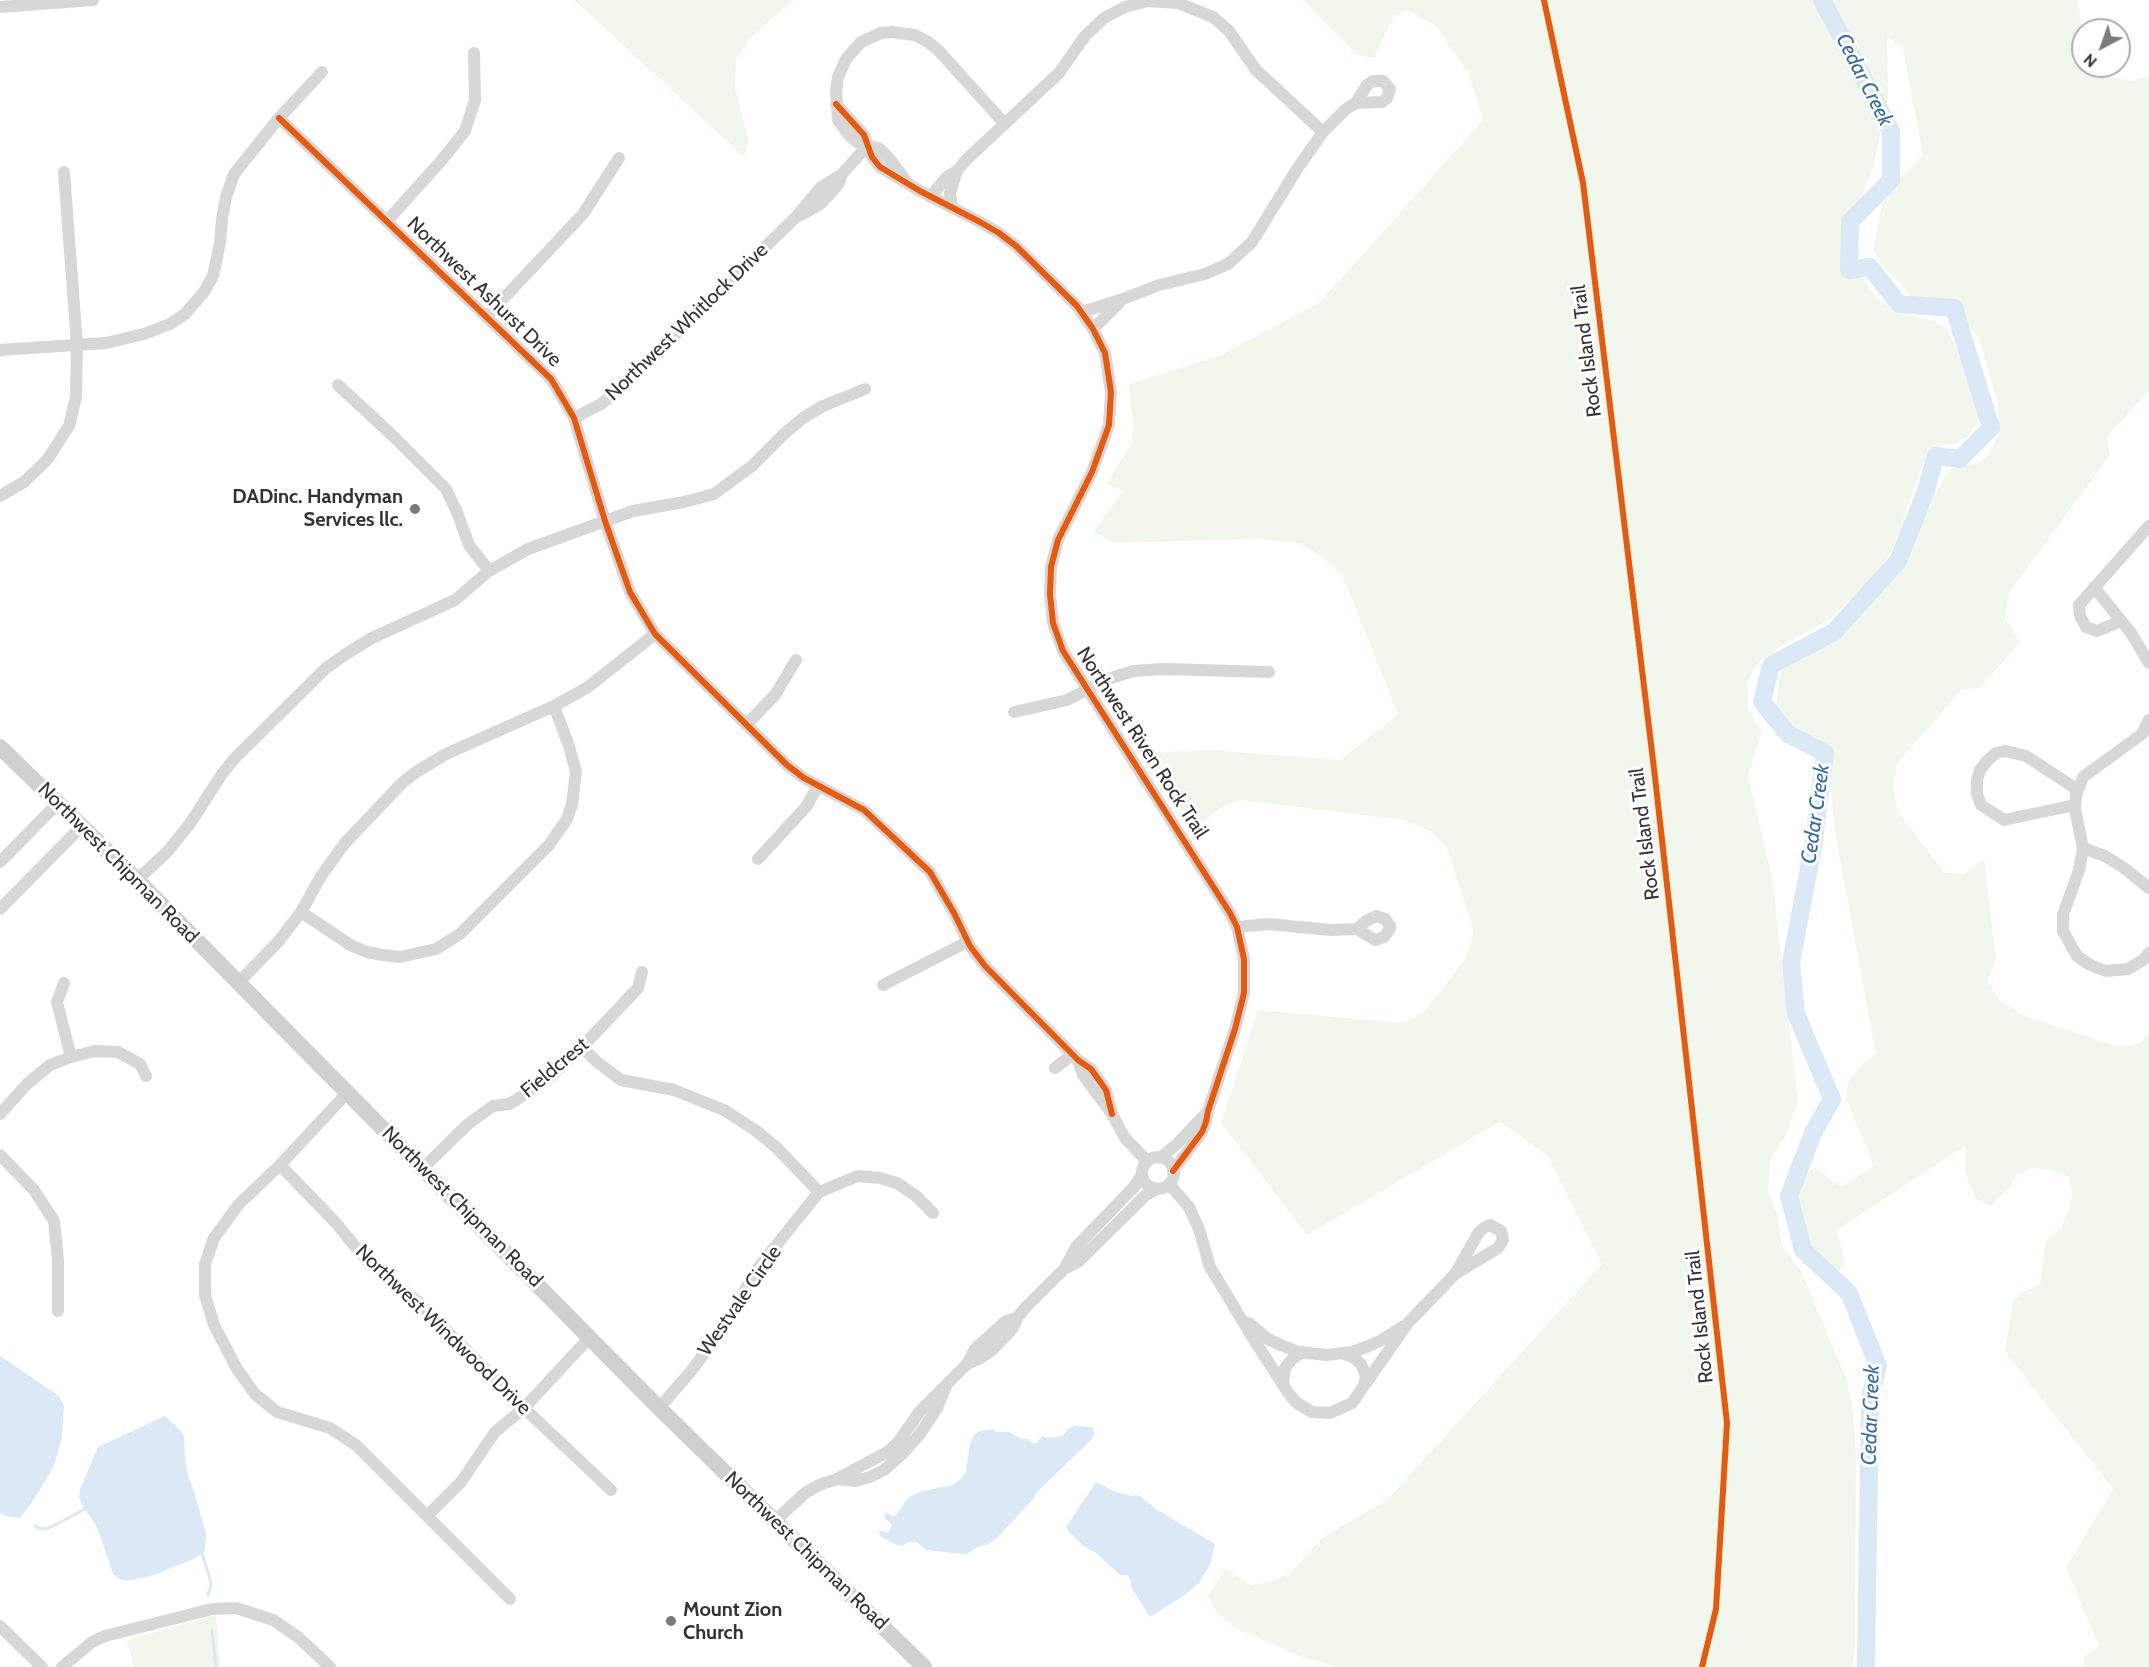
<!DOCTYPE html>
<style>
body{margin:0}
#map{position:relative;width:2149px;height:1667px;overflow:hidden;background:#fff;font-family:Cabin,sans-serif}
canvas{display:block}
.north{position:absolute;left:2071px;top:18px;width:60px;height:60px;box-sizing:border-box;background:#fff;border:2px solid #adadad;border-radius:50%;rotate:221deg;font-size:16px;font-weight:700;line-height:24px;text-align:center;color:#333}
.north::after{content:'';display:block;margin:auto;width:21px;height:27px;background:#7a7a7a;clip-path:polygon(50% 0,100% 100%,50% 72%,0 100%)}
</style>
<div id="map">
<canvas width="2149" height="1667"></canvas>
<div class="north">N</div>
</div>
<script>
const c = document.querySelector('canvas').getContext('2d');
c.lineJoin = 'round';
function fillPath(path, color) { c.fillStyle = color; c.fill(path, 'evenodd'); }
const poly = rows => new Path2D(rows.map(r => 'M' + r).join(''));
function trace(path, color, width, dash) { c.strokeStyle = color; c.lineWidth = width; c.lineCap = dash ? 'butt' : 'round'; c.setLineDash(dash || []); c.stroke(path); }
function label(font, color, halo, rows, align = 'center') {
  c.font = font + ' Cabin,sans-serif'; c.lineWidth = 6; c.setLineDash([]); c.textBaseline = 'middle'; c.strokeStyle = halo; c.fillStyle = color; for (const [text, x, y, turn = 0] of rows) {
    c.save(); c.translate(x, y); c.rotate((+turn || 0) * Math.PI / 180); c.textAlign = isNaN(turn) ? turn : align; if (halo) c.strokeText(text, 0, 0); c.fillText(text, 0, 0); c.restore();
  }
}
fillPath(poly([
 [574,0,793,0,753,35,736,60,735,88,749,141,744,157],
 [1303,0,2077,0,2083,31,2083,66,2101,66,2108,77,2134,81,2149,75,2149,390,2107,437,2110,455,2009,593,2005,618,2020,642,1980,688,1961,690,1897,764,1893,786,1898,812,1945,873,1964,874,1984,859,1996,960,1987,981,2001,1001,2024,1016,2119,1047,2138,1044,2149,1034,2149,1667,2085,1667,2083,1657,2099,1646,2066,1568,2113,1489,2005,1352,2013,1301,2025,1291,2040,1284,2046,1241,2061,1228,2069,1210,2072,1192,2068,1176,2051,1170,2031,1168,2016,1176,2010,1187,1990,1206,1975,1198,1965,1171,1965,1146,1837,1230,1845,1264,1836,1275,1809,1247,1799,1221,1797,1198,1799,1187,1805,1175,1815,1167,1841,1187,1874,1166,1846,1099,1848,1082,1862,1064,1876,1054,1836,838,1829,771,1813,757,1785,724,1776,707,1780,673,1787,663,1836,637,1878,593,1903,563,1943,479,1952,468,1978,463,1989,453,1998,436,1998,404,1980,342,1971,327,1964,319,1931,302,1913,297,1881,264,1873,249,1882,206,1898,181,1923,155,1903,49,1887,37,1888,99,1873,167,1865,187,1856,226,1854,258,1870,290,1883,303,1897,313,1931,320,1947,328,1963,366,1978,412,1977,424,1967,437,1955,444,1941,445,1923,463,1894,546,1878,572,1854,597,1829,620,1788,642,1762,659,1753,671,1747,684,1748,709,1762,731,1748,775,1772,878,1798,1101,1786,1135,1770,1161,1768,1192,1776,1211,1782,1245,1801,1271,1847,1380,1853,1412,1856,1455,1855,1646,1852,1667,1338,1667,1305,1658,1233,1627,1217,1613,1208,1596,1225,1569,1250,1585,1269,1582,1290,1573,1323,1537,1387,1500,1602,1264,1548,1156,1500,1122,1307,1235,1221,1123,1258,1010,1402,1023,1422,1014,1465,960,1474,932,1447,848,1430,831,1404,820,1240,800,1221,808,1194,829,1147,753,1210,750,1340,760,1398,714,1344,579,1320,555,1298,543,1258,539,1114,543,1093,531,1123,491,1107,483,1132,442,1133,426,1129,384,1221,355,1320,302,1483,120,1469,74,1435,25,1407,10,1394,16,1374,58,1357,55],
 [216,1615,220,1667,134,1667,126,1640]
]), '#f2f7ee');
fillPath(poly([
 [0,1356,59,1396,64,1406,62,1437,54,1466,38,1493,21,1517,17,1518,5,1516,0,1513],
 [165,1416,180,1430,184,1436,185,1460,189,1479,193,1487,206,1534,205,1550,203,1553,191,1560,154,1575,129,1581,121,1580,113,1574,97,1527,81,1503,79,1497,80,1489,98,1447],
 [1075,1426,1092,1427,1095,1433,1091,1440,1036,1493,1035,1497,998,1537,989,1544,978,1547,967,1554,953,1553,926,1550,917,1542,908,1542,903,1546,897,1545,881,1537,879,1533,881,1530,888,1533,892,1525,884,1517,886,1512,893,1516,896,1515,907,1499,913,1495,923,1491,953,1485,963,1477,966,1470,970,1444,974,1435,979,1431,993,1429,996,1432,1009,1432,1021,1439,1029,1439,1032,1443,1036,1443,1042,1436,1047,1438,1062,1436,1069,1428],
 [1096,1482,1116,1492,1131,1496,1138,1495,1156,1509,1215,1544,1210,1565,1199,1583,1185,1595,1150,1617,1131,1587,1131,1581,1128,1575,1120,1575,1096,1553,1084,1546,1069,1532,1066,1527]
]), '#dbe8f5');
trace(poly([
 [35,1526,41,1529,49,1528,85,1509],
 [202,1554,209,1575,211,1585,208,1595],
 [212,1630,216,1667]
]), '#dbe8f5', 3);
trace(poly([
 [1822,0,1891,131,1891,180,1850,222,1849,270,1870,267,1899,304,1954,308,1991,428,1960,459,1936,456,1925,493,1898,561,1834,632,1771,665,1762,702,1788,734,1825,753,1813,847,1791,962,1796,1014,1832,1099,1813,1133,1789,1196,1803,1250,1849,1293,1878,1366,1870,1397,1866,1667]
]), '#dbe8f5', 18);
trace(poly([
 [0,7,93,0],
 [836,104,864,135,872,157,880,167,920,191,980,222,999,233,1016,246,1077,306,1093,329,1105,353,1111,392,1109,425,1092,472,1058,540,1051,567,1050,594,1053,623,1063,651,1230,913,1237,927,1244,959,1244,993,1235,1029,1208,1111,1206,1122,1202,1132,1173,1171],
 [279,118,551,379,574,418,605,521,630,592,655,634,787,765,804,778,864,810,930,872,954,913,970,946,985,966,1078,1060,1091,1069,1106,1090,1112,1114],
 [906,181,889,158,880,149,857,142,848,134,838,120,836,91,838,77,846,59,861,42,881,33,892,32,915,35,928,42,938,50,1005,124],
 [930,197,947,177,957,171,966,160,1059,73,1085,36,1104,18,1125,7,1147,1,1178,3,1213,17,1229,31,1256,70,1323,132],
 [952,208,950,193,957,171],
 [801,215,820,204,828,196,839,183,842,174],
 [387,221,441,161,465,131,475,100,474,53],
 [1082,312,1123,299,1159,285,1205,274,1228,264,1252,242,1297,169,1323,132,1346,109,1356,103,1382,102,1387,98,1390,89,1383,81,1373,81,1367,85,1356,103],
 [487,316,583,214,619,158],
 [1093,329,1120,302],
 [0,350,106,343,144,334,170,324,185,314,204,292,213,276,220,243,222,219,226,197,234,174,279,118,322,72],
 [338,385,393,436,446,489,457,512,469,545,489,571],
 [574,418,601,404,615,393,795,218,820,188,842,174,868,145],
 [0,496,24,482,47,460,69,426,76,397,77,345,64,172],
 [2094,587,2131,633,2149,663],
 [2121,621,2097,631,2086,627,2080,616,2079,605,2149,526],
 [1014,712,1067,700,1108,679,1133,671,1164,669,1269,672],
 [2149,720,2142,734,2083,777,2076,795,2075,809,2083,848,2079,870,2063,915,2063,931,2077,956,2090,965,2106,971,2128,969,2143,960,2149,953],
 [746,725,775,695,796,660],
 [2075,805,2004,820,1981,805,1977,794,1977,780,1980,770,1987,761,1996,753,2005,751,2026,756,2078,790],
 [2083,848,2105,856,2124,868,2149,888],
 [758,859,806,807,818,786],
 [0,862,58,803],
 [137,880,167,852,189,825,222,774,235,758,326,668,349,652,372,638,455,600,489,571,528,549,633,511,684,502,714,494,752,466,785,433,803,418,823,406,865,389],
 [0,909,82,826],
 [301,912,352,946,367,952,383,955,400,957,436,949,460,934,549,845,567,819,572,804,576,772,569,746,554,706],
 [1237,927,1268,924,1331,930,1357,929,1375,940,1384,937,1390,929,1390,926,1385,919,1376,916,1366,921,1357,929],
 [64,983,57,1002,71,1057],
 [238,983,278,942,301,912,321,876,345,843,403,782,416,772,446,754,554,706,588,687,655,634],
 [883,985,967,942],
 [582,1047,597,1062,621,1080,674,1090,724,1110,755,1130,777,1148,819,1192],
 [1078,1060,1083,1075,1112,1114,1125,1138,1147,1161],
 [1055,1068,1073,1054],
 [347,1093,280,1165,239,1204,214,1238,205,1264,205,1295,214,1325,237,1369,255,1394,277,1412,330,1428,356,1445,510,1599],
 [0,1114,27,1084,50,1065,71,1057,95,1051,118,1052,140,1064,146,1076],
 [0,1155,34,1190,54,1221,58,1260,58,1311],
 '1142 1173a16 16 0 1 1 32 0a16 16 0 1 1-32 0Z',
 [1160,1158,1178,1143,1208,1111],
 [280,1165,336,1223,367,1261,419,1303,524,1408,611,1490],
 [423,1168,468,1124,493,1106,509,1104,516,1100,550,1077,582,1047,638,988,642,972],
 [1169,1184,1189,1207,1199,1229,1210,1267,1251,1335,1289,1394,1297,1403,1312,1412,1330,1413,1352,1403,1408,1323,1455,1274,1498,1248,1503,1240,1501,1231,1490,1225,1485,1227,1479,1232,1455,1274],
 [819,1192,858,1176,880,1178,897,1183,916,1196,933,1213],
 [1064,1269,1076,1247,1135,1186,1142,1174],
 [1249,1323,1268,1339,1283,1346,1299,1352,1326,1355,1352,1352,1366,1347,1380,1341,1402,1327],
 [1344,1354,1353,1357,1361,1364,1366,1376,1364,1386],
 [967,1364,979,1359,992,1350,1013,1328,1017,1318,1026,1307,1064,1269,1078,1262,1146,1195,1157,1189],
 [1283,1384,1285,1368,1293,1358,1303,1352],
 [659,1408,692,1370,732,1315,754,1273,819,1192],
 [837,1479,855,1481,870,1477,884,1470,903,1453,920,1434,937,1408,945,1389],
 [427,1516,461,1482,495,1432,524,1408,590,1337],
 [776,1520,805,1493,819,1485,837,1479,889,1451,899,1441,920,1411,967,1364,975,1349,1006,1321,1017,1318],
 [0,1626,42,1667],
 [62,1667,92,1642,105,1636,212,1609,236,1608,273,1620,298,1637,330,1667]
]), '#d7d7d7', 12);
trace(poly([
 [0,747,137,880,659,1408,924,1667]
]), '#d0d0d0', 16);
trace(poly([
 [1544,0,1583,183,1655,777,1727,1423,1716,1609,1702,1667],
 [836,104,864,135,872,157,880,167,920,191,980,222,999,233,1016,246,1077,306,1093,329,1105,353,1111,392,1109,425,1092,472,1058,540,1051,567,1050,594,1053,623,1063,651,1230,913,1237,927,1244,959,1244,993,1235,1029,1208,1111,1206,1122,1202,1132,1173,1171],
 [279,118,551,379,574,418,605,521,630,592,655,634,787,765,804,778,864,810,930,872,954,913,970,946,985,966,1078,1060,1091,1069,1106,1090,1112,1114]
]), '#e8590c', 6);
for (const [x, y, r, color] of [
 [415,509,6,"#7a7a7a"],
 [671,1621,6,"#7a7a7a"]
]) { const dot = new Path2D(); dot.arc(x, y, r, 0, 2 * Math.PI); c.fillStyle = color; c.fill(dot); trace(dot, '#fff', 2); }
label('20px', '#333', '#fff', [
 ["Northwest Ashurst Drive",484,292,44],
 ["Northwest Whitlock Drive",687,322,-44],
 ["Rock Island Trail",1587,351,-97],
 ["Northwest Riven Rock Trail",1142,743,57],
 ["Rock Island Trail",1645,834,-97],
 ["Northwest Chipman Road",118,863,45],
 ["Fieldcrest",555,1068,-40],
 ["Northwest Chipman Road",462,1207,45],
 ["Westvale Circle",740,1301,-55],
 ["Rock Island Trail",1700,1317,-96],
 ["Northwest Windwood Drive",443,1330,44],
 ["Northwest Chipman Road",806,1551,44]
]);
label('bold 20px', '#333', '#fff', [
 ["DADinc. Handyman",403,497],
 ["Services llc.",403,520],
 ["Mount Zion",683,1610,"left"],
 ["Church",683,1633,"left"]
], 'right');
label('italic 21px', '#376c9e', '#fff', [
 ["Cedar Creek",1864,80,63],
 ["Cedar Creek",1816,814,-82],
 ["Cedar Creek",1871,1415,-88]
]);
</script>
